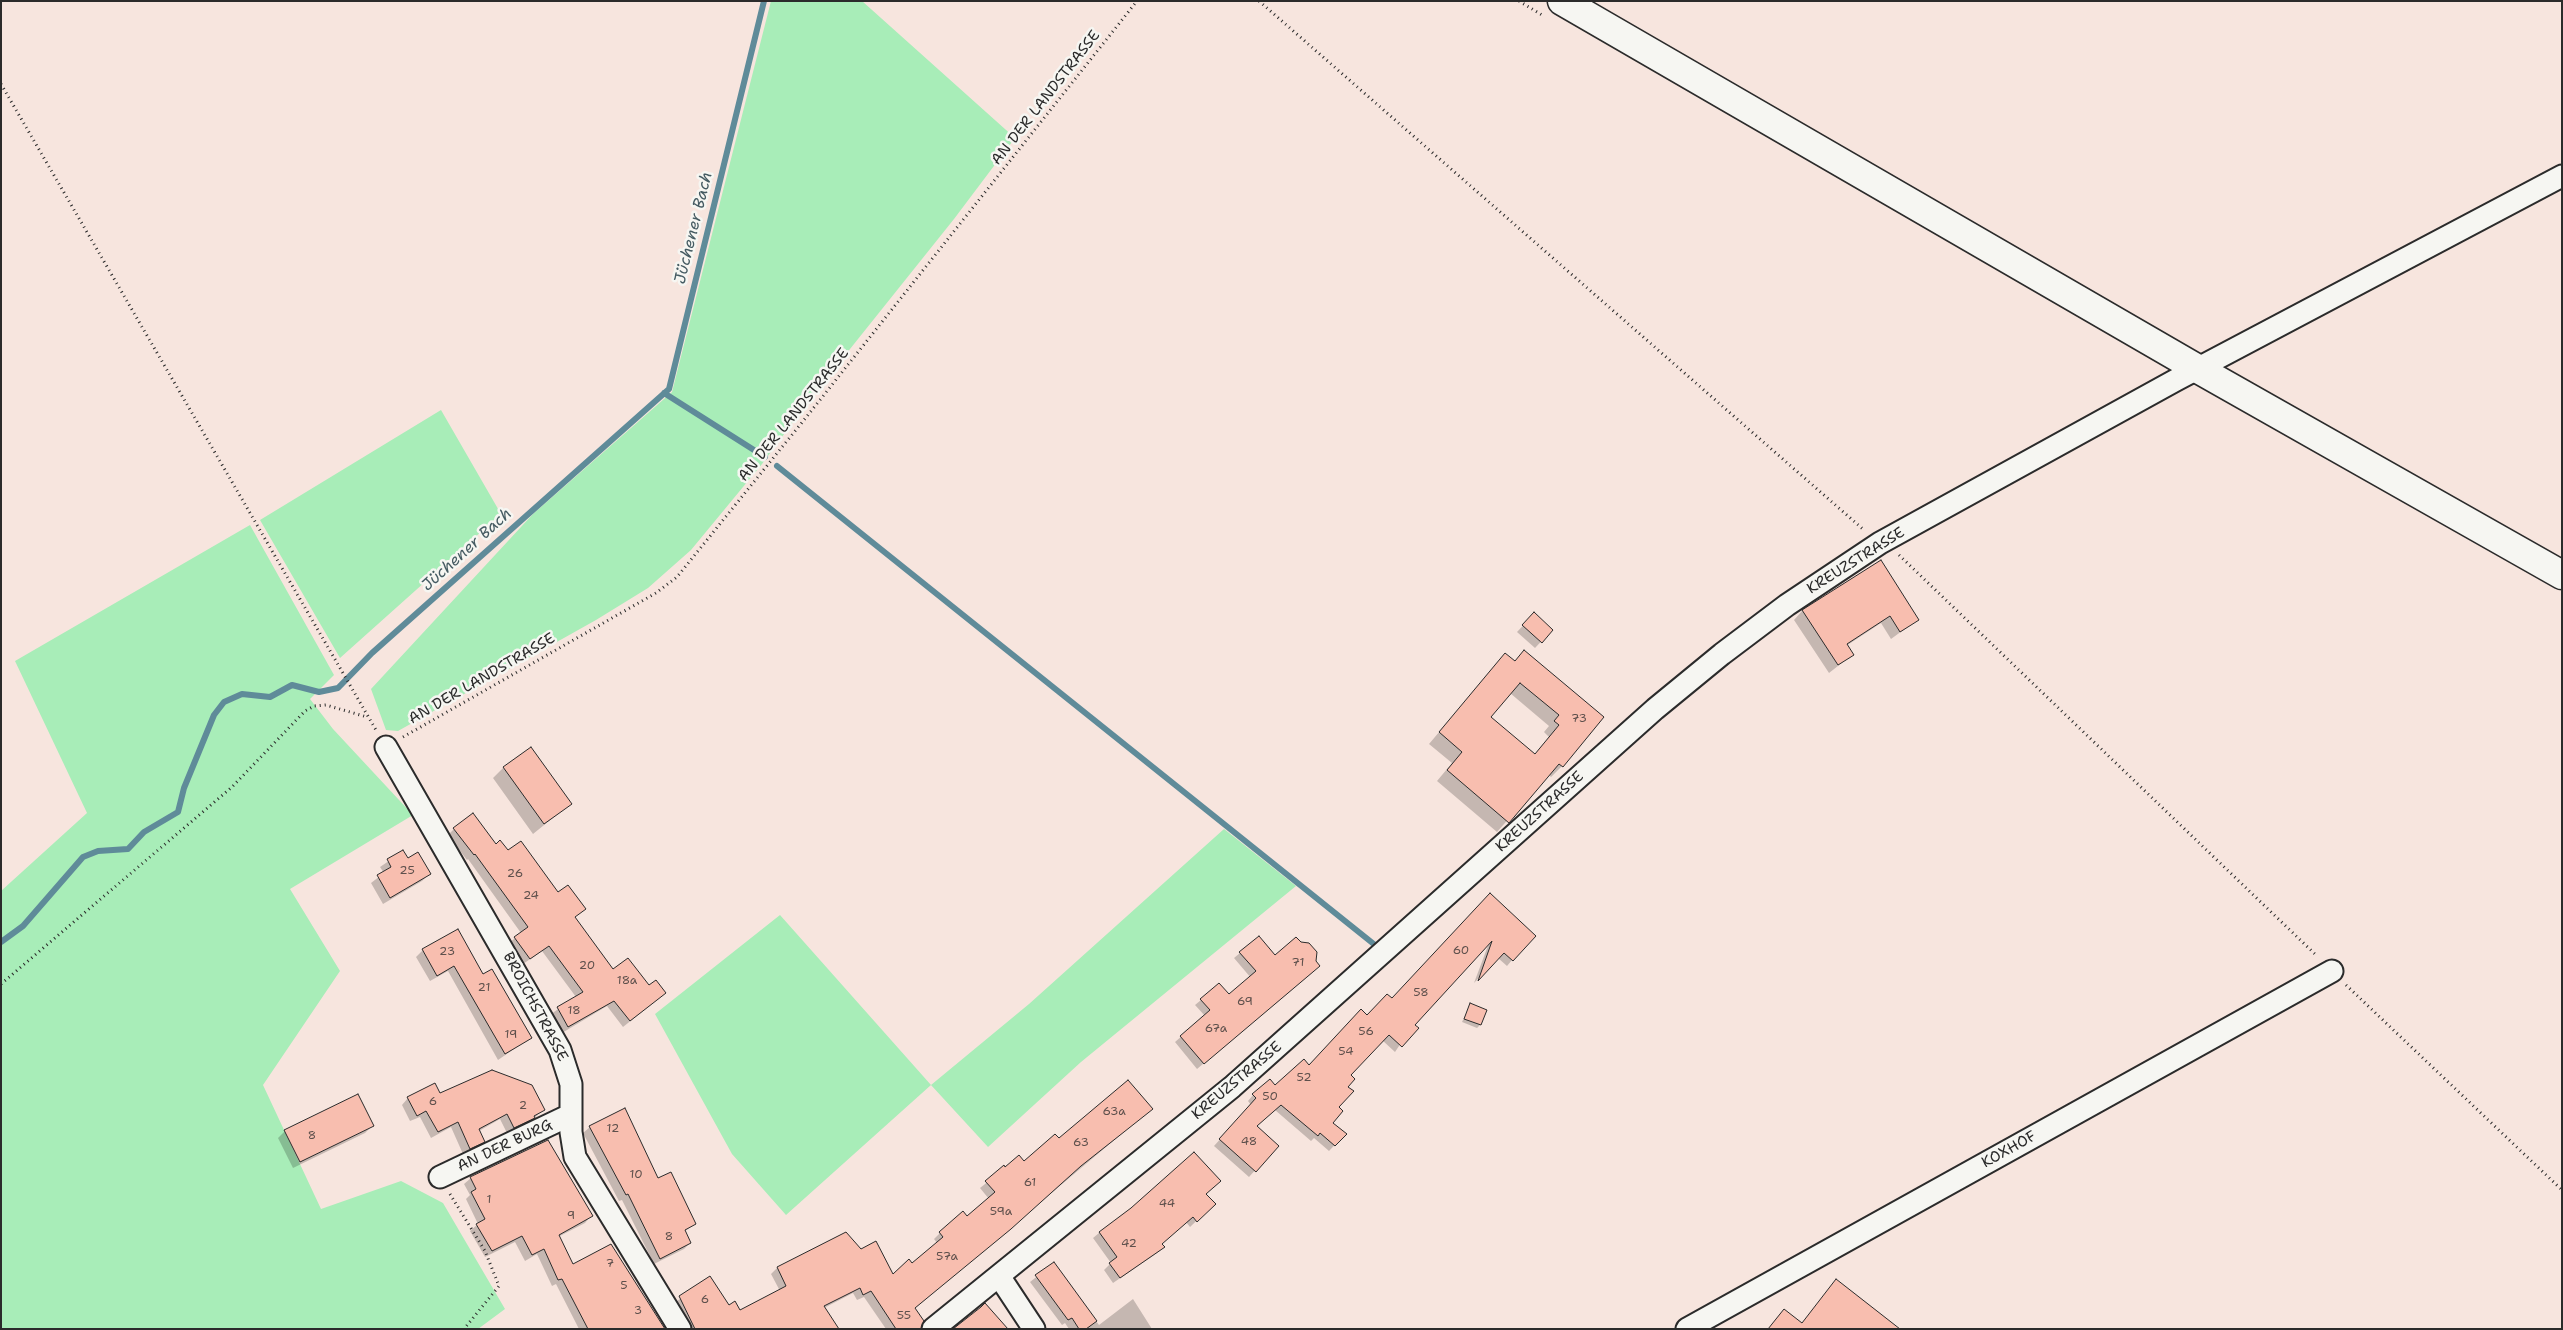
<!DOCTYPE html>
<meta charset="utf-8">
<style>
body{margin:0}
#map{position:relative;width:2563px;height:1330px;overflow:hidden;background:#f7e5de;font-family:"Shantell Sans",sans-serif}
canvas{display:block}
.frame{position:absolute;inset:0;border:2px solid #2b2b2b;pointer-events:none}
</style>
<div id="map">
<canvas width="2563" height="1330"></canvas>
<div class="frame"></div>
</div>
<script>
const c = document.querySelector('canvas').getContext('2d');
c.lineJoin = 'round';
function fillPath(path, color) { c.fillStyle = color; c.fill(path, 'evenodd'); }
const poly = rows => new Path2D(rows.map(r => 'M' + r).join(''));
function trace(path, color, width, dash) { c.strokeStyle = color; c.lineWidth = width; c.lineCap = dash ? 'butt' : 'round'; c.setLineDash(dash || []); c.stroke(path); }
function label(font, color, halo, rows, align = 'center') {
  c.font = font + ' "Shantell Sans",sans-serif'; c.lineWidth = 5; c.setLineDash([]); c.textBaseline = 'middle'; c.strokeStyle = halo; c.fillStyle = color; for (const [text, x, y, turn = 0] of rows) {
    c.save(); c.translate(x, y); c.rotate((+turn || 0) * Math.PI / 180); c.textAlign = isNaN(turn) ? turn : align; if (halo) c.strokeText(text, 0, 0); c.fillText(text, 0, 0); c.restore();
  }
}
fillPath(poly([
 [771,1,862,1,1015,138,954,219,810,399,762,464,691,550,648,588,596,620,398,731,386,730,371,689,533,514,672,392],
 [441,410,501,514,340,658,260,520],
 [250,525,334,675,310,699,333,729,413,815,290,889,340,971,263,1085,321,1209,401,1181,443,1203,505,1309,478,1329,1,1329,1,891,87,813,15,661],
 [1224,829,1296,886,1081,1062,988,1147,931,1085,786,1215,732,1154,655,1014,780,915,931,1085,1029,1004]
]), '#a8edb8');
fillPath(poly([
 [1881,561,1917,620,1891,639,1881,623,1846,646,1852,655,1829,673,1794,620,1802,611],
 [1534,614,1552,630,1535,648,1517,632],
 [1495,666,1602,718,1562,766,1551,777,1548,774,1497,832,1437,781,1452,763,1429,744],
 [1510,693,1549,726,1544,732,1549,737,1534,755,1490,717],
 [531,749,570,804,533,834,493,778,503,768],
 [454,829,496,845,574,918,613,971,658,999,623,1027,607,1006,562,1033,551,1014,576,997,542,951,523,964,508,944,521,933,468,859,467,860,448,835],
 [402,852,407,860,429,874,422,881,383,904,371,883,384,873,380,867],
 [1484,901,1512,960,1507,966,1498,958,1474,983,1489,943,1413,1025,1395,1052,1382,1040,1349,1076,1331,1123,1345,1134,1329,1151,1314,1138,1311,1141,1275,1110,1256,1127,1277,1146,1249,1177,1214,1146,1251,1105,1248,1101,1253,1095,1275,1087,1309,1066,1367,1017,1392,1000],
 [423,950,482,975,530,1038,498,1060,448,971,430,981,416,957],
 [1240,953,1275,956,1313,972,1197,1069,1175,1042,1205,1016,1195,1005,1201,1000,1228,996,1251,978,1234,958],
 [1470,1005,1480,1025,1477,1028,1462,1022],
 [440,1094,543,1110,528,1124,507,1133,500,1119,479,1131,483,1142,477,1148,463,1154,451,1127,431,1138,420,1117,410,1121,402,1105,408,1098],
 [1151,1109,914,1309,920,1329,886,1329,864,1297,857,1300,853,1293,824,1308,837,1329,686,1329,673,1304,709,1278,728,1307,739,1312,780,1291,771,1274,777,1268,846,1233,861,1250,892,1276,912,1265,937,1243,934,1239,940,1233,967,1218,989,1199,980,1188,1005,1168,1024,1163,1059,1140],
 [372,1126,365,1133,293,1168,278,1138,285,1131],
 [590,1127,658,1180,694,1224,684,1232,690,1243,684,1249,654,1264,622,1200,619,1201,583,1133],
 [471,1178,591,1216,585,1223,558,1237,573,1266,611,1246,665,1329,579,1329,556,1284,552,1286,537,1254,525,1261,515,1242,485,1257,470,1231,478,1224,466,1199,470,1195,464,1184],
 [1205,1194,1214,1204,1190,1227,1186,1222,1161,1244,1163,1247,1157,1253,1113,1283,1104,1270,1111,1263,1093,1238,1099,1233],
 [1054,1263,1099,1325,1133,1299,1152,1329,1069,1329,1065,1323,1062,1325,1030,1282]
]), '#0003');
trace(poly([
 [664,393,765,457],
 [777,466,1375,945],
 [1,942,23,926,83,857,98,851,128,849,144,832,178,812,184,788,214,715,224,702,242,694,270,697,292,685,319,692,338,688,372,653,669,389,764,1]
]), '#5f8b99', 6);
const building = poly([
 [1881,560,1919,620,1900,632,1890,616,1847,644,1854,655,1838,665,1802,610,1881,560],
 [1534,612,1553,630,1542,643,1522,625,1534,612],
 [1524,650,1604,717,1563,767,1559,764,1509,823,1447,770,1462,752,1439,732,1505,653,1515,661,1524,650],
 [1520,683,1559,715,1554,721,1559,725,1535,754,1491,717,1520,683],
 [531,747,572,804,544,824,503,767,531,747],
 [473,813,496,844,500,840,508,850,521,841,558,892,568,885,586,909,575,917,613,969,628,958,649,985,656,980,666,993,630,1021,614,1001,568,1027,557,1007,583,992,549,946,530,959,514,937,528,927,475,854,474,855,453,828,473,813],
 [403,850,408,858,418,852,431,874,390,898,377,875,391,867,387,859,403,850],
 [1490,893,1536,936,1513,961,1504,953,1478,981,1492,941,1415,1025,1419,1028,1402,1047,1389,1035,1351,1075,1355,1079,1348,1087,1354,1091,1339,1107,1343,1111,1333,1123,1347,1134,1335,1146,1320,1133,1318,1136,1281,1105,1257,1126,1279,1146,1256,1172,1219,1139,1256,1098,1252,1094,1270,1079,1275,1085,1304,1059,1309,1065,1361,1009,1367,1015,1387,994,1392,998,1490,893],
 [458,929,483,974,492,969,532,1038,505,1054,454,966,437,976,422,949,458,929],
 [1259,936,1275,955,1296,937,1301,942,1309,943,1317,952,1316,961,1320,966,1204,1064,1180,1036,1210,1010,1200,999,1219,983,1229,994,1256,971,1239,952,1259,936],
 [1470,1003,1487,1010,1481,1025,1464,1019,1470,1003],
 [492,1070,532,1085,545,1110,534,1116,535,1118,514,1128,507,1114,479,1129,485,1142,470,1149,458,1122,438,1132,426,1111,417,1116,407,1097,435,1083,440,1093,492,1070],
 [1128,1080,1153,1109,1081,1166,1011,1229,915,1308,924,1321,921,1329,896,1329,871,1291,863,1295,860,1288,824,1306,839,1329,695,1329,679,1296,710,1276,729,1305,735,1301,740,1310,786,1286,777,1267,846,1232,861,1249,876,1241,893,1274,909,1259,912,1263,943,1237,939,1232,963,1211,967,1216,995,1192,985,1181,1004,1165,1005,1167,1019,1155,1024,1161,1055,1134,1059,1138,1128,1080],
 [358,1094,374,1126,300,1162,284,1130,358,1094],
 [625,1108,658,1178,671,1172,696,1224,685,1230,691,1243,660,1259,628,1194,626,1195,589,1126,625,1108],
 [548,1140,593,1216,559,1235,573,1264,611,1244,665,1329,588,1329,562,1279,558,1280,544,1249,532,1255,522,1236,492,1251,476,1224,485,1219,471,1192,476,1189,470,1177,548,1140],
 [1194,1152,1221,1181,1206,1194,1216,1204,1197,1222,1193,1217,1162,1244,1165,1247,1120,1278,1109,1263,1117,1257,1099,1232,1131,1208,1194,1152],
 [1054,1262,1097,1321,1086,1329,1079,1329,1072,1318,1068,1320,1035,1275,1054,1262],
 [1836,1279,1900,1329,1768,1329,1784,1309,1802,1323,1836,1279],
 [985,1303,1008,1329,953,1329,981,1307,985,1303]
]);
fillPath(building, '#f8beaf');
trace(building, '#2b2b2b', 1);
const minor = poly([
 [386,747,560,1050,571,1084,571,1132,575,1157,680,1329],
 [440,1177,570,1115],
 [999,1276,1034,1329],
 [933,1329,1232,1087,1655,709,1722,654,1787,605,1880,543,2176,380,2562,176],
 [1687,1329,2332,971]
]);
const secondary = poly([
 [1562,1,2198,369,2562,575]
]);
trace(minor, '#2b2b2b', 25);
trace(secondary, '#2b2b2b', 31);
trace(poly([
 [1259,1,1864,530],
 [1519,1,1542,15],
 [1,84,376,730],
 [1899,555,2317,956],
 [403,737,656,593,677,577,808,415,1137,1],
 [1,984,232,787,305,711,314,706,326,705,367,717],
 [2346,985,2562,1190],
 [450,1194,485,1251,499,1286,464,1329]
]), '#2b2b2b', 3, [1, 4]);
trace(minor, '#f6f6f2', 21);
trace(secondary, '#f6f6f2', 28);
label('12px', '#5e504c', null, [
 ["73",1579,719],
 ["25",407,871],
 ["26",515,874],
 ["24",531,896],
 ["60",1461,951],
 ["23",447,952],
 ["71",1298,963],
 ["20",587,966],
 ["18a",627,981],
 ["21",484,988],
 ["58",1421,993],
 ["69",1245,1002],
 ["18",574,1011],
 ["67a",1216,1029],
 ["56",1366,1032],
 ["19",511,1035],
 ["54",1346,1052],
 ["52",1304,1078],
 ["50",1270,1097],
 ["6",433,1102],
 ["2",523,1106],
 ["63a",1114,1112],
 ["12",613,1129],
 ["8",312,1136],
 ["48",1249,1142],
 ["63",1081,1143],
 ["10",636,1175],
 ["61",1030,1183],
 ["1",489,1200],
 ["44",1167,1204],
 ["59a",1001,1212],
 ["9",571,1216],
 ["8",669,1237],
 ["42",1129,1244],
 ["57a",947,1257],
 ["7",610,1264],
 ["5",624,1286],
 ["6",705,1300],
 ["3",638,1311],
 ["55",904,1316]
]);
label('15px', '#2b2b2b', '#f6f6f2', [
 ["AN DER LANDSTRASSE",1046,98,-52],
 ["AN DER LANDSTRASSE",794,415,-51],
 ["KREUZSTRASSE",1856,561,-32],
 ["AN DER LANDSTRASSE",482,679,-30],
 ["KREUZSTRASSE",1540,812,-42],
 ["BROICHSTRASSE",535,1007,62],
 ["KREUZSTRASSE",1237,1081,-40],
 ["AN DER BURG",505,1146,-25],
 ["KOXHOF",2009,1150,-29]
]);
label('italic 16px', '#455b62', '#f6f6f2', [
 ["Jüchener Bach",694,228,-76],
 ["Jüchener Bach",467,550,-42]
]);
</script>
